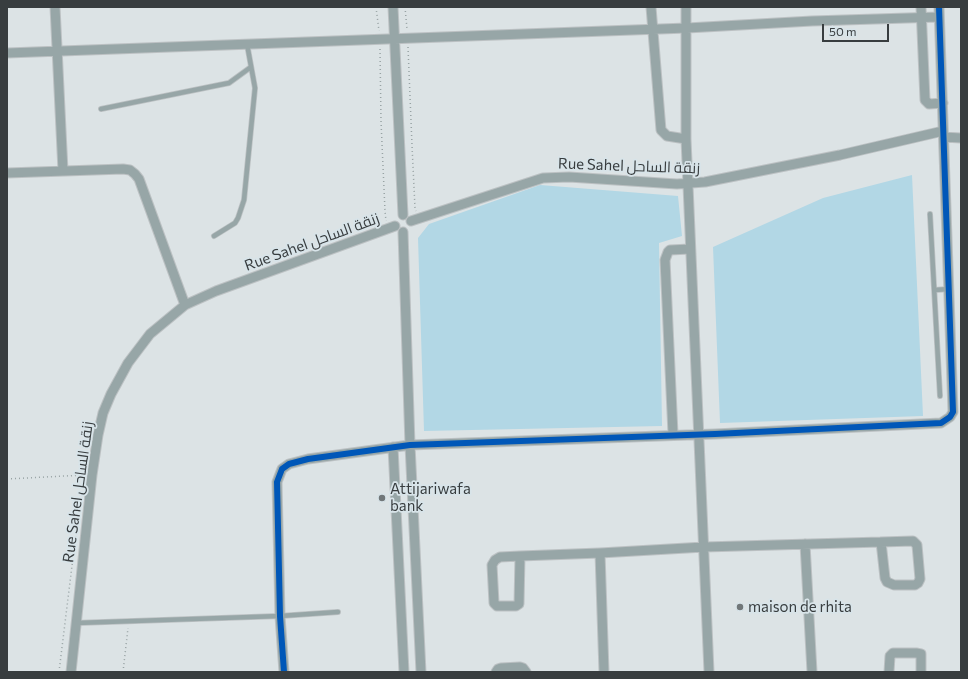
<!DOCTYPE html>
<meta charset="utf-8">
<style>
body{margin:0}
#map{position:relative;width:968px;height:679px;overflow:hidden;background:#dce3e5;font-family:Commissioner,sans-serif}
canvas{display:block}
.frame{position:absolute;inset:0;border:8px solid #383d3f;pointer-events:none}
.scale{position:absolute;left:822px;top:24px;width:67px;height:18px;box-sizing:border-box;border:2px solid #383d3f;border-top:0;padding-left:5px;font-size:12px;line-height:14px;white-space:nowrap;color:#383d3f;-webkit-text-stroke:3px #d8e4e9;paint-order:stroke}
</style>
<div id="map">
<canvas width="968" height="679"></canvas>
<div class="frame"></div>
<div class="scale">50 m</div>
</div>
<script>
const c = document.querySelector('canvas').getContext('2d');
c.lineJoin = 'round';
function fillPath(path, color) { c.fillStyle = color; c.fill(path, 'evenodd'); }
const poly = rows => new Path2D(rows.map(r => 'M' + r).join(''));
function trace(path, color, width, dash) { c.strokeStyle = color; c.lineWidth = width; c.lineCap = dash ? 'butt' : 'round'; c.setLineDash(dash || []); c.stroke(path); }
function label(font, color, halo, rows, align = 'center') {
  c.font = font + ' Commissioner,Cairo,sans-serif'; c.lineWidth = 3.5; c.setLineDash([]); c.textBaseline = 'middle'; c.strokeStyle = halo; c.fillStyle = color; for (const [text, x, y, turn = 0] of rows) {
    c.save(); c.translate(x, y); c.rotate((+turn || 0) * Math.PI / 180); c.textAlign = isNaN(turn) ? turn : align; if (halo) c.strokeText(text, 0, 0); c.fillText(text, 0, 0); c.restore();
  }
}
fillPath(poly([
 [912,175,923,416,720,423,713,247,823,198],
 [540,185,678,196,682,236,659,243,662,426,424,431,418,238,429,224]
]), '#b2d7e5');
const lane = poly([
 [101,109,229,83,251,67],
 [930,214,940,396],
 [214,236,235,223,238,218,244,200,255,88,247,44],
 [935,290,949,289],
 [76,623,280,616,338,612]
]);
const street = poly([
 [55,7,63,171],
 [393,7,403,215],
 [651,7,661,130,667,136,686,139],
 [686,7,686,139,709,672],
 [921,7,925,100,929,104,943,103],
 [7,53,687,28,812,21,939,17],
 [944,137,961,138],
 [7,173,123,169,130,170,135,174,139,179,185,305],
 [411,221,543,178,569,177,677,184,705,182,840,155,943,131],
 [403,232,410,445,421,672],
 [673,434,665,260,668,252,670,250,690,249],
 [393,447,404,672],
 [805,544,812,672],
 [600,553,604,672],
 [520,556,519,604,516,606,497,606,494,603,492,565,495,560,500,557,520,556,600,553,704,547,881,542,913,541,917,545,920,579,918,583,915,585,894,585,887,582,885,578,881,542],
 [71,672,92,475,98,435,103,413,111,394,128,363,150,334,185,305,216,291,395,226],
 [284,672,280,616,277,482,282,469,289,464,308,459,410,445,715,434,941,423,950,417,953,412,939,7],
 [496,672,498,669,501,668,520,667,523,668,526,672],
 [889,672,890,656,893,653,916,653,921,654,921,672]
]);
trace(lane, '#bcc1c3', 6);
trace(street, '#bcc1c3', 11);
trace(poly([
 [376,7,379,31],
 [405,7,407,29],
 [408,47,412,145,415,208,416,211],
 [380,49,381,121,385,211,386,221],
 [7,479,84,475],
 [59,672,76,533],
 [123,672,128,628]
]), '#98a3a4', 1.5, [1, 3]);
trace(lane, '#97a6a7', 4.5);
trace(street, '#97a6a7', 9);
trace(poly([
 [284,672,280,616,277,482,282,469,289,464,308,459,410,445,715,434,941,423,950,417,953,412,939,7]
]), '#0057b8', 6);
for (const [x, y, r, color] of [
 [382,498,4,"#717779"],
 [740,607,4,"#717779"]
]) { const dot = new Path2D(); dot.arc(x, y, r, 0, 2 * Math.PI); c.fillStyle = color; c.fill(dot); trace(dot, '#d8e4e9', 1.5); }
label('15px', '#383d3f', '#d8e4e9', [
 ["Rue Sahel زنقة الساحل",629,166,2],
 ["Rue Sahel زنقة الساحل",312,242,-20],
 ["Rue Sahel زنقة الساحل",78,492,-82]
]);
label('15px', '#383d3f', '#d8e4e9', [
 ["Attijariwafa",390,489],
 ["bank",390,506],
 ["maison de rhita",748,607]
], 'left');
</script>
